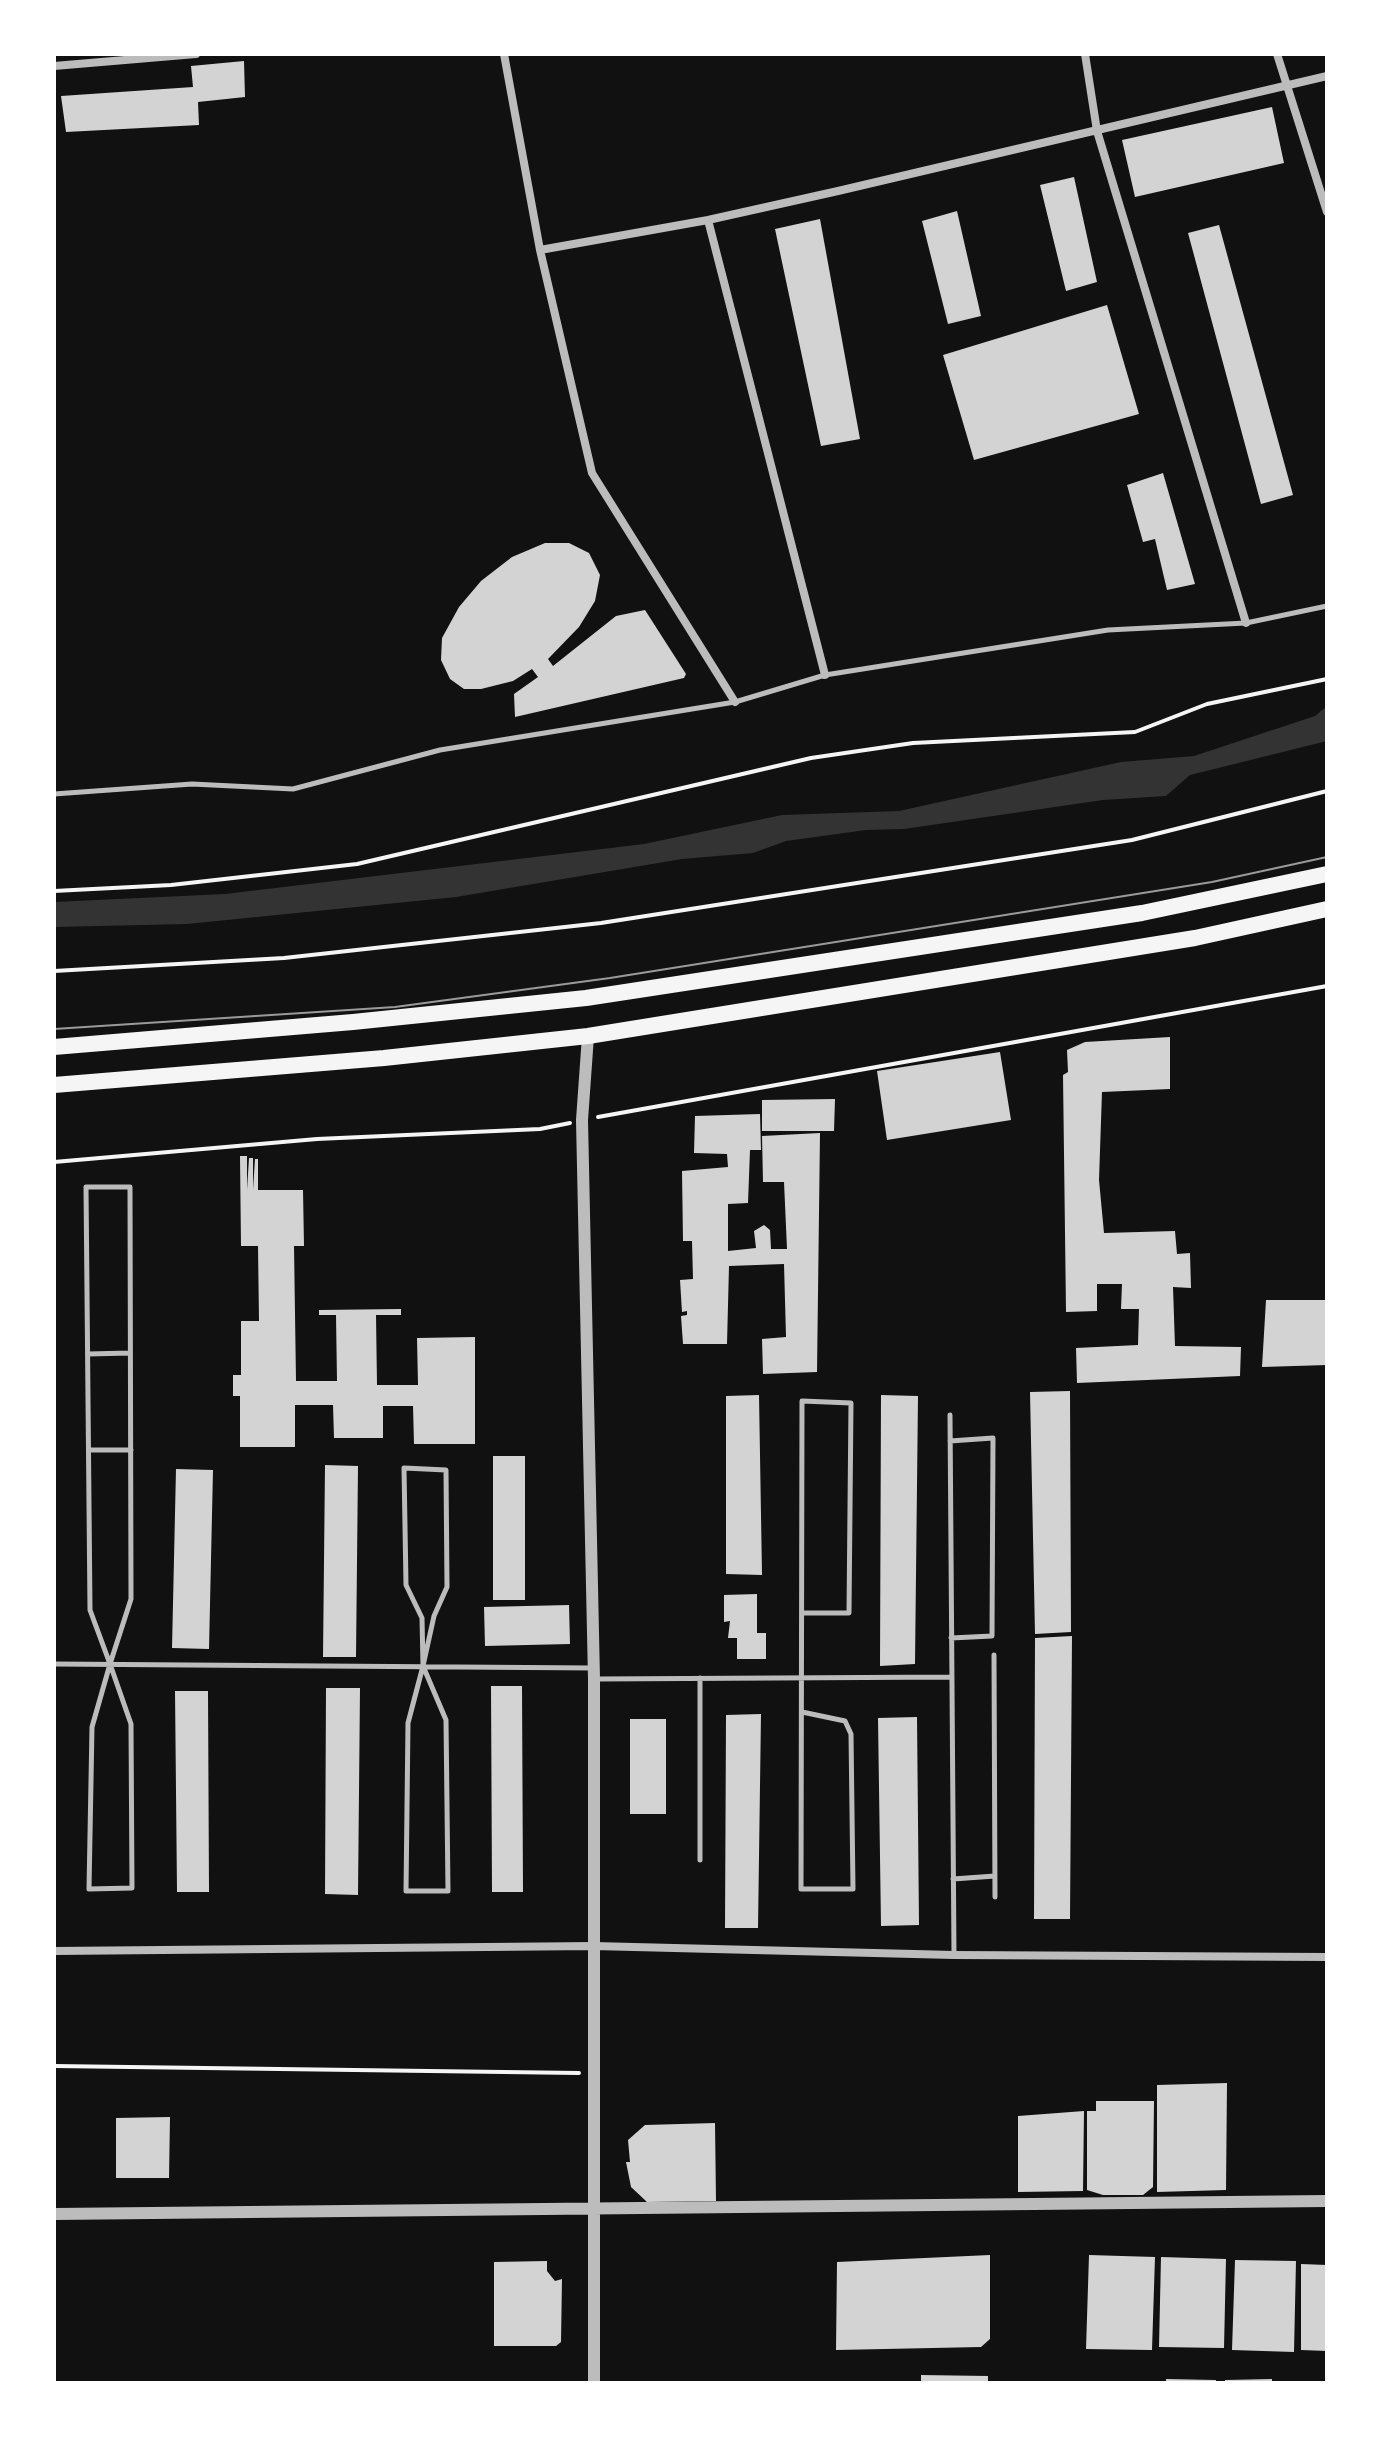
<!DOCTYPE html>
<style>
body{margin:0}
#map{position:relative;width:1381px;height:2437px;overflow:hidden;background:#111;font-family:"Alegreya Sans",sans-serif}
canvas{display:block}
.frame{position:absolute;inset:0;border:56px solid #fff;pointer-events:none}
</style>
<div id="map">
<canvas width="1381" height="2437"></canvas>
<div class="frame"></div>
</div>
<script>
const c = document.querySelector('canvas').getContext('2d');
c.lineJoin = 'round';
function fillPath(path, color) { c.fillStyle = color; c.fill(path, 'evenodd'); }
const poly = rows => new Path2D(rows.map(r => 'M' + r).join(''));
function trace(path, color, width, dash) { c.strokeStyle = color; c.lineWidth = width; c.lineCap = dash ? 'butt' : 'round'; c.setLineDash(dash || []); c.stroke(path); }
fillPath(poly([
 [1327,706,1327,741,1190,775,1166,796,1103,800,904,829,866,830,786,841,753,853,682,859,456,897,187,924,54,927,54,902,225,894,644,844,782,815,899,811,1121,762,1194,756,1315,716]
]), '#333');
fillPath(poly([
 [244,61,245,97,198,102,199,125,66,132,61,96,193,87,191,66],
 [1272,107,1284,163,1135,197,1122,140],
 [1074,177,1097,282,1066,291,1040,185],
 [957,211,981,316,948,324,922,221],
 [820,219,860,439,821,446,775,229],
 [1219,225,1293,495,1261,504,1188,233],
 [1107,305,1139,414,974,460,943,355],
 [1163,473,1195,584,1167,590,1155,539,1143,542,1127,485],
 [545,543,569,543,589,553,600,575,595,601,579,627,548,659,553,666,616,616,645,610,686,674,684,678,515,717,514,694,538,677,532,669,513,681,481,689,464,689,450,679,441,660,442,638,459,607,481,581,512,557],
 [1170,1037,1170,1089,1102,1092,1099,1180,1104,1233,1175,1231,1177,1254,1190,1253,1191,1288,1173,1287,1175,1346,1241,1347,1240,1376,1077,1383,1076,1348,1138,1345,1139,1309,1121,1309,1122,1284,1097,1284,1097,1311,1066,1312,1063,1075,1068,1072,1067,1050,1085,1042],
 [1000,1052,1011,1120,887,1140,877,1071],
 [835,1099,834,1131,762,1131,762,1100],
 [760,1114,761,1150,750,1150,748,1203,728,1204,728,1251,756,1248,754,1231,764,1225,770,1230,771,1249,787,1249,784,1182,763,1182,762,1136,820,1133,817,1372,763,1374,762,1339,786,1337,784,1264,729,1266,727,1344,683,1344,681,1316,687,1315,687,1311,682,1312,680,1280,693,1279,692,1241,683,1241,682,1171,728,1167,727,1154,694,1153,695,1116],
 [240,1156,247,1156,247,1190,249,1158,253,1158,253,1190,255,1159,258,1159,258,1190,303,1190,304,1246,294,1246,296,1381,337,1381,336,1315,319,1315,319,1310,401,1309,401,1315,376,1315,377,1385,418,1385,417,1338,475,1337,475,1444,414,1444,413,1406,383,1406,383,1438,334,1438,333,1405,295,1405,295,1447,240,1447,240,1396,233,1396,233,1375,241,1375,241,1321,259,1321,258,1246,241,1246],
 [1266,1300,1327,1300,1327,1365,1262,1367],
 [1070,1391,1071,1632,1035,1634,1030,1392],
 [759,1395,762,1575,726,1574,726,1396],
 [881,1395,918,1396,915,1664,880,1666],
 [493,1456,525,1456,525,1600,493,1600],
 [325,1465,358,1466,356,1657,323,1657],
 [176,1469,213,1470,209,1649,172,1648],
 [757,1594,757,1633,766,1633,766,1659,737,1659,737,1638,728,1638,730,1621,724,1622,724,1595],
 [569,1605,570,1644,485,1646,484,1607],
 [1072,1636,1070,1919,1034,1919,1035,1638],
 [491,1686,522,1686,523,1892,492,1892],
 [326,1688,360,1688,358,1895,325,1894],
 [175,1691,208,1691,209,1892,177,1892],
 [761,1714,758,1928,725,1928,726,1715],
 [917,1717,919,1925,881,1926,878,1718],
 [630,1719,666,1719,666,1814,630,1814],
 [1227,2083,1226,2190,1157,2192,1157,2085],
 [1096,2101,1154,2101,1153,2187,1143,2195,1103,2195,1087,2190,1087,2111,1096,2111],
 [1084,2111,1083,2191,1018,2192,1018,2116],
 [170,2117,169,2178,116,2178,116,2118],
 [715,2123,716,2201,647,2202,631,2187,626,2162,630,2162,628,2140,645,2125],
 [990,2255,990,2339,981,2347,836,2350,837,2262],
 [1089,2255,1155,2257,1152,2350,1086,2349],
 [1161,2257,1226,2259,1224,2348,1159,2347],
 [1235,2260,1296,2261,1294,2352,1232,2350],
 [547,2261,547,2271,555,2281,562,2279,561,2342,556,2346,494,2346,494,2262],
 [1301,2264,1327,2265,1327,2351,1301,2350],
 [921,2375,988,2376,988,2383,921,2383],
 [1166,2379,1216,2380,1216,2383,1166,2383],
 [1272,2379,1272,2383,1225,2383,1225,2380]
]), '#d3d3d3');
trace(poly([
 [54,891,171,885,357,864,811,758,913,743,1135,732,1207,704,1327,679],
 [54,971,284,958,601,923,1132,840,1327,791],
 [598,1117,1327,986],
 [54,1162,317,1139,540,1129,570,1123],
 [54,2066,579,2073]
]), '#f5f5f5', 4);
trace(poly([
 [54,794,192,784,293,789,440,750,735,702,825,675,1108,630,1246,623,1327,606],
 [88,1354,130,1353],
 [950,1415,954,1954],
 [950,1441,993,1438,992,1636,951,1638],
 [89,1450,131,1450],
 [802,1613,849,1613,851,1403,802,1401,801,1889,853,1889,851,1734,845,1721,802,1712],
 [994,1655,995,1897],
 [54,1664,593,1668],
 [110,1664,92,1727,89,1889,132,1888,131,1724,110,1664,90,1610,86,1187,130,1187,131,1599,110,1664],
 [423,1666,408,1723,406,1891,448,1891,446,1720,423,1666,422,1618,406,1585,404,1468,446,1470,447,1587,434,1616,423,1666],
 [700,1678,700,1860],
 [597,1679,952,1677],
 [953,1879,995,1876]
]), '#bcbcbc', 5);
trace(poly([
 [504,54,540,250,592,473,735,702],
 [1085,54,1097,131,1246,623],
 [1277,54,1327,212],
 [54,66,196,54],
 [708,220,825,675],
 [540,250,708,220,838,191,1327,76],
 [54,1951,594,1946,954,1955,1327,1957]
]), '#bcbcbc', 8);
trace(poly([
 [588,1036,582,1120,594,1679,594,2383],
 [54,2214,1327,2201]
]), '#bcbcbc', 12);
trace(poly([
 [54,1047,353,1022,586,998,1142,913,1327,874],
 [54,1085,384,1058,588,1036,1195,938,1327,909]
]), '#f5f5f5', 16);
trace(poly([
 [54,1029,395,1007,610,978,1212,882,1327,857]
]), '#9a9a9a', 2);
</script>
